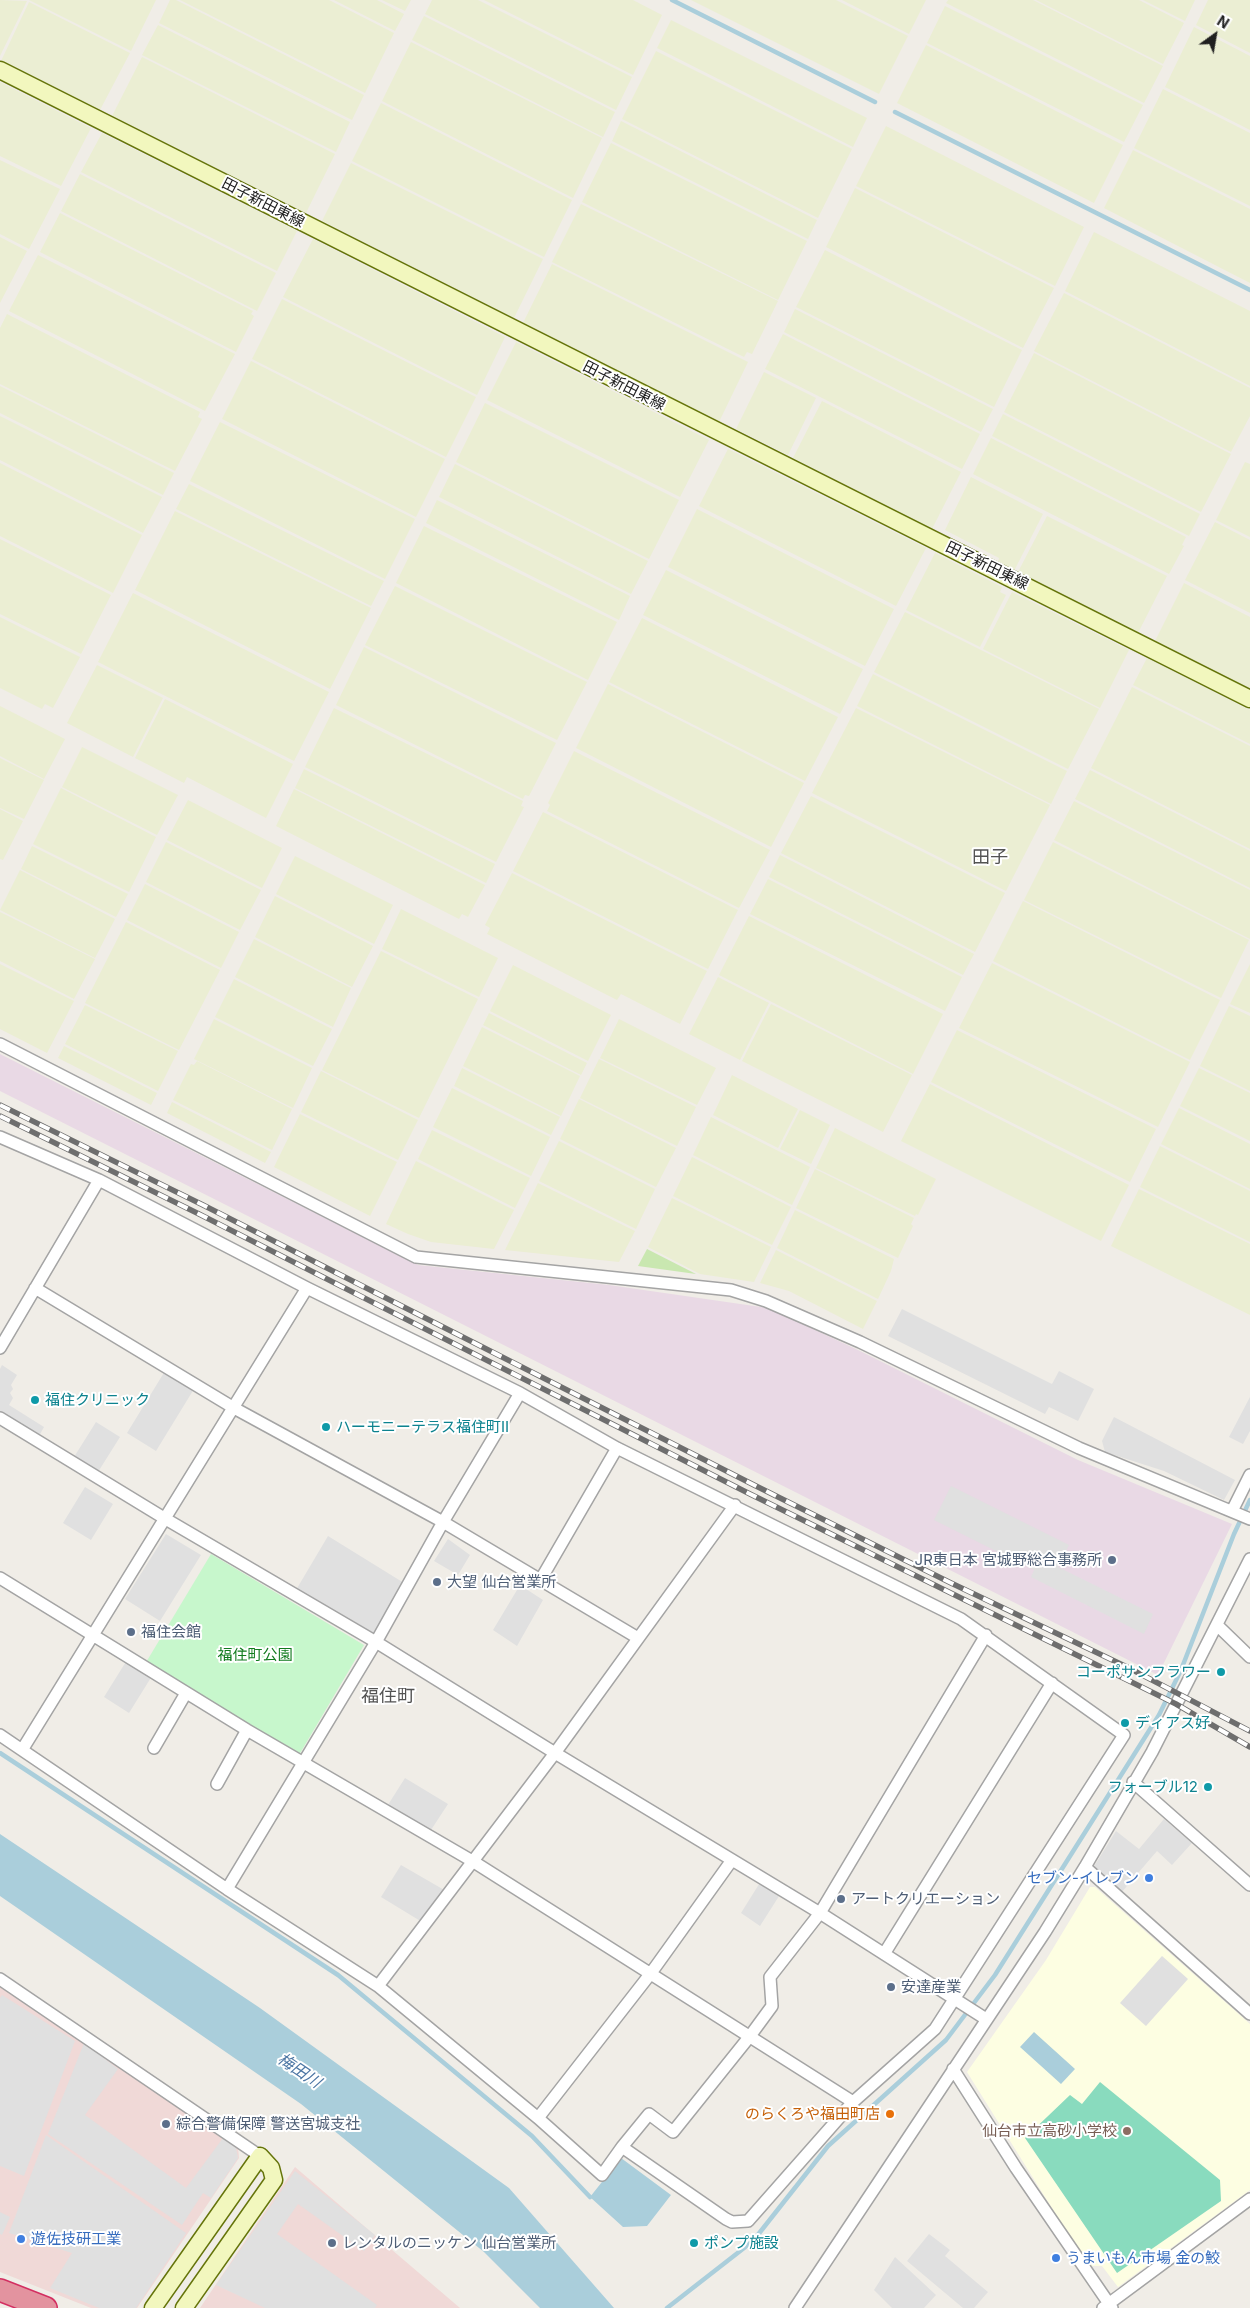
<!DOCTYPE html>
<meta charset="utf-8">
<style>
body{margin:0}
#map{position:relative;width:1250px;height:2308px;overflow:hidden;background:#f0ede7;font-family:Inter,sans-serif}
canvas{display:block}
.north{position:absolute;left:1190px;top:10px;width:50px;height:50px;-webkit-text-stroke:4px #fff;paint-order:stroke;rotate:32deg;font-size:14px;font-weight:700;line-height:20px;text-align:center;color:#202020}
.north::after{content:'';display:block;margin:auto;width:18px;height:22px;background:#202020;clip-path:polygon(50% 0,100% 100%,50% 72%,0 100%)}
</style>
<div id="map">
<canvas width="1250" height="2308"></canvas>
<div class="north">N</div>
</div>
<script>
const c = document.querySelector('canvas').getContext('2d');
c.lineJoin = 'round';
function fillPath(path, color) { c.fillStyle = color; c.fill(path, 'evenodd'); }
const poly = rows => new Path2D(rows.map(r => 'M' + r).join(''));
function trace(path, color, width, dash) { c.strokeStyle = color; c.lineWidth = width; c.lineCap = dash ? 'butt' : 'round'; c.setLineDash(dash || []); c.stroke(path); }
function label(font, color, halo, rows, align = 'center') {
  c.font = font + ' Inter,"Noto Sans JP",sans-serif'; c.lineWidth = 4; c.setLineDash([]); c.textBaseline = 'middle'; c.strokeStyle = halo; c.fillStyle = color; for (const [text, x, y, turn = 0] of rows) {
    c.save(); c.translate(x, y); c.rotate((+turn || 0) * Math.PI / 180); c.textAlign = isNaN(turn) ? turn : align; if (halo) c.strokeText(text, 0, 0); c.fillText(text, 0, 0); c.restore();
  }
}
fillPath(poly([
 [0,1985,238,2147,239,2158,137,2308,91,2308,0,2272],
 [295,2167,460,2308,200,2308]
]), '#f0d9d7');
fillPath(poly([
 [0,1054,418,1265,609,1285,768,1308,858,1350,1078,1460,1232,1524,1158,1675,0,1091]
]), '#e9d9e5');
fillPath(poly([
 [1090,1887,1095,1887,1250,2024,1250,2190,1118,2287,1102,2266,1088,2266,967,2072,1046,1960]
]), '#fdfee2');
fillPath(poly([
 [0,0,27,1,0,56],
 [29,0,156,0,131,51],
 [170,0,176,0,364,95,352,120,159,23],
 [180,0,329,0,394,33,365,93],
 [334,0,377,0,404,14,395,31],
 [382,0,411,0,405,11],
 [432,0,478,0,632,77,616,110,425,14],
 [484,0,633,0,662,15,633,75],
 [691,0,836,0,908,36,879,94],
 [842,0,926,0,909,34],
 [948,0,1033,0,1163,66,1144,103,946,3],
 [1036,0,1139,0,1184,23,1163,64],
 [1143,0,1195,0,1185,21],
 [1208,0,1250,0,1250,53,1196,25],
 [29,2,130,53,100,110,1,61],
 [945,6,1143,105,1124,142,927,43],
 [424,16,615,112,603,137,412,40],
 [671,20,867,118,853,147,657,48],
 [158,25,350,122,336,152,142,55],
 [1194,27,1250,56,1250,130,1165,87],
 [411,42,602,138,573,198,382,101],
 [926,45,1123,145,1094,203,897,103],
 [656,51,852,149,818,218,622,119],
 [142,57,335,154,306,213,112,116],
 [0,82,91,128,61,186,0,156],
 [1163,89,1250,133,1250,206,1134,148],
 [381,103,572,200,544,257,352,161],
 [621,121,817,220,808,239,612,141],
 [886,126,1084,227,1055,286,856,186],
 [102,133,297,231,277,271,81,172],
 [611,143,807,241,778,300,582,202],
 [1133,150,1250,209,1250,283,1104,208],
 [0,160,60,189,29,249,0,234],
 [351,163,543,259,514,318,322,221],
 [80,174,276,273,257,311,61,211],
 [855,188,1054,288,1023,348,826,247],
 [581,204,778,301,752,354,747,352,744,357,552,262],
 [60,213,253,311,251,314,254,316,236,352,40,252],
 [1094,232,1250,311,1250,386,1065,291],
 [0,237,27,251,0,303],
 [313,239,505,337,477,395,283,297],
 [825,250,1022,350,994,407,796,307],
 [38,255,235,354,205,411,9,311],
 [552,264,748,362,719,422,523,323],
 [1064,293,1250,388,1250,416,1231,452,1034,351],
 [282,299,476,397,446,457,252,359],
 [795,309,993,409,981,432,784,332],
 [7,314,200,412,198,417,202,419,175,471,0,384,0,328],
 [783,334,980,434,962,469,765,369],
 [516,342,709,440,680,497,487,400],
 [1034,353,1231,454,1201,512,1004,412],
 [251,361,445,459,416,517,222,419],
 [764,372,816,398,788,455,736,429],
 [0,386,174,473,163,495,0,413],
 [822,401,961,472,932,529,793,458],
 [485,403,679,500,649,559,456,462],
 [1003,414,1200,514,1189,536,992,436],
 [0,416,162,497,143,533,0,460],
 [220,422,415,519,385,579,190,481],
 [991,438,1186,537,1182,545,1184,546,1169,574,973,474],
 [728,449,926,548,896,606,699,506],
 [1245,462,1250,464,1250,537,1216,520],
 [0,463,142,535,113,593,0,536],
 [455,464,648,561,631,594,439,497],
 [971,477,1043,514,1014,571,998,562,999,558,945,530],
 [189,484,384,581,371,606,176,509],
 [437,500,630,596,619,620,426,523],
 [697,509,894,609,865,666,668,567],
 [175,511,371,608,330,689,135,590],
 [1047,516,1167,576,1138,633,1018,572],
 [1215,522,1250,540,1250,613,1185,580],
 [424,526,617,622,588,680,396,583],
 [0,539,111,595,81,654,0,614],
 [935,553,1002,587,1000,592,1006,595,980,647,906,610],
 [666,570,863,669,840,714,643,615],
 [1184,583,1250,617,1250,689,1155,641],
 [395,586,587,682,557,740,365,645],
 [1012,592,1129,650,1100,708,983,649],
 [133,593,329,692,294,761,98,662],
 [905,612,1099,709,1068,769,874,672],
 [0,617,80,657,53,708,45,704,42,709,0,688],
 [642,618,838,717,805,781,609,682],
 [364,647,556,743,529,796,525,795,523,799,336,705],
 [1147,658,1250,710,1250,744,1133,685],
 [97,665,163,698,133,757,67,723],
 [873,674,1067,771,1051,804,857,706],
 [608,684,804,783,771,847,576,748],
 [1132,687,1250,746,1250,849,1091,768],
 [165,699,293,764,266,818,187,777,184,783,135,758],
 [0,706,65,739,44,779,0,756],
 [334,708,523,801,521,806,524,807,496,862,305,767],
 [856,708,1050,805,1006,891,812,793],
 [82,747,178,795,157,835,62,787],
 [574,751,770,850,739,908,547,811,550,805,548,803],
 [0,758,44,780,24,819,0,808],
 [304,769,495,864,486,883,295,788],
 [1090,770,1250,851,1250,888,1075,799],
 [61,788,156,837,129,892,33,844],
 [294,789,485,885,468,917,462,914,459,919,276,826],
 [811,796,1005,893,975,952,781,853],
 [188,800,282,848,262,888,167,840],
 [1074,801,1250,890,1250,939,1054,840],
 [0,809,23,821,3,860,0,859],
 [543,812,738,910,708,969,513,871],
 [166,842,261,890,240,930,146,882],
 [1053,842,1249,940,1221,998,1024,900],
 [32,846,128,894,116,917,21,869],
 [780,855,974,954,963,975,769,877],
 [295,856,393,905,374,944,276,894],
 [20,870,115,919,95,958,0,910],
 [512,873,707,971,680,1024,621,994,617,1000,487,934,490,928,485,925],
 [768,879,962,977,945,1011,750,914],
 [145,884,239,932,221,968,127,920],
 [275,896,373,946,352,987,255,937],
 [1023,901,1220,1000,1190,1060,993,961],
 [401,909,498,958,479,997,382,949],
 [0,912,95,959,74,999,0,961],
 [749,916,943,1014,913,1074,719,975],
 [126,922,220,970,179,1050,85,1003],
 [254,939,351,988,333,1027,235,977],
 [381,951,478,999,419,1118,322,1070],
 [992,963,1190,1062,1158,1127,959,1028],
 [0,964,74,1001,47,1053,0,1029],
 [1250,964,1250,1013,1230,1004],
 [513,965,611,1015,588,1061,490,1011],
 [718,977,769,1003,740,1060,689,1034],
 [234,979,332,1029,313,1066,215,1017],
 [771,1004,912,1075,883,1132,742,1061],
 [85,1005,178,1051,158,1091,65,1044],
 [1229,1006,1250,1016,1250,1091,1200,1066],
 [489,1013,587,1063,581,1075,483,1025],
 [214,1019,312,1068,293,1108,194,1059],
 [619,1019,716,1068,697,1105,600,1058],
 [482,1027,580,1076,561,1116,463,1066],
 [957,1030,1156,1129,1130,1182,931,1082],
 [64,1046,157,1093,151,1105,58,1058],
 [599,1059,696,1107,677,1146,580,1098],
 [197,1061,292,1109,272,1150,173,1100,191,1064,194,1065],
 [462,1068,560,1117,551,1135,454,1086],
 [1199,1068,1250,1093,1250,1141,1180,1106],
 [321,1071,418,1120,398,1160,301,1112],
 [732,1075,798,1109,778,1148,713,1115],
 [930,1084,1129,1185,1101,1241,901,1141],
 [452,1088,550,1137,531,1176,433,1127],
 [579,1099,676,1148,656,1187,560,1139],
 [172,1102,271,1152,265,1163,167,1113],
 [1179,1108,1250,1144,1250,1189,1161,1144],
 [800,1110,830,1125,811,1164,780,1149],
 [300,1114,397,1162,370,1216,274,1167],
 [711,1117,810,1167,792,1205,693,1155],
 [835,1128,936,1179,918,1215,916,1214,915,1216,816,1168],
 [432,1130,530,1178,515,1208,418,1159],
 [559,1141,655,1189,636,1229,539,1181],
 [1160,1146,1250,1191,1250,1242,1140,1187],
 [692,1157,791,1207,772,1245,673,1196],
 [416,1161,514,1210,494,1249,431,1242,408,1234,386,1224],
 [815,1169,914,1218,911,1224,913,1226,898,1258,796,1208],
 [538,1183,635,1231,619,1262,505,1250],
 [1139,1189,1250,1244,1250,1315,1111,1246],
 [672,1198,771,1247,754,1282,700,1274,648,1247],
 [795,1210,894,1259,891,1271,878,1299,777,1248],
 [776,1250,877,1301,863,1329,789,1291,760,1283]
]), '#ebeed3');
fillPath(poly([
 [647,1249,696,1274,638,1266]
]), '#c9e7b0');
fillPath(poly([
 [211,1554,364,1645,299,1755,145,1664]
]), '#c7f7cc');
fillPath(poly([
 [1100,2082,1220,2180,1221,2201,1117,2273,1025,2138,1070,2095,1082,2104]
]), '#89dbbe');
fillPath(poly([
 [902,1309,1052,1384,1059,1371,1094,1389,1078,1421,1049,1407,1045,1414,888,1336],
 [2,1365,17,1375,11,1385,13,1389,10,1393,13,1398,9,1405,44,1427,39,1436,0,1411,0,1369],
 [165,1371,194,1389,156,1451,127,1433],
 [1250,1397,1250,1431,1243,1444,1229,1437],
 [1114,1417,1235,1480,1224,1500,1164,1471,1105,1452,1102,1441],
 [96,1422,120,1437,98,1472,74,1457],
 [951,1486,1069,1545,1058,1567,1153,1614,1144,1634,1031,1577,1034,1570,934,1520],
 [85,1487,113,1504,91,1540,63,1523],
 [166,1534,201,1555,160,1621,125,1599],
 [328,1536,404,1583,375,1637,296,1590],
 [448,1539,470,1555,458,1575,434,1561],
 [520,1585,543,1600,517,1646,493,1630],
 [127,1660,152,1676,129,1713,104,1697],
 [405,1778,448,1804,429,1833,386,1808],
 [1164,1819,1192,1843,1172,1865,1157,1851,1121,1893,1093,1868,1116,1831,1139,1849],
 [401,1865,446,1891,422,1922,381,1897],
 [761,1881,781,1893,760,1926,741,1913],
 [1162,1956,1188,1979,1146,2026,1120,2003],
 [2,1995,75,2041,24,2176,0,2166,0,1998],
 [84,2043,118,2069,85,2115,186,2188,223,2138,236,2148,238,2158,211,2198,203,2193,182,2225,48,2134],
 [46,2135,186,2233,136,2308,99,2308,50,2288,72,2253,9,2233],
 [295,2171,375,2235,364,2251,298,2204,277,2234,377,2305,375,2308,265,2308,216,2285],
 [0,2212,10,2217,2,2235,0,2234],
 [929,2234,950,2250,945,2256,988,2292,974,2308,963,2308,907,2261],
 [895,2257,936,2295,924,2308,892,2308,874,2290]
]), '#e0e0e0');
fillPath(poly([
 [0,1834,260,2008,509,2188,614,2308,540,2308,484,2252,301,2104,0,1896],
 [1034,2032,1075,2069,1061,2084,1020,2047],
 [621,2158,671,2195,647,2226,623,2227,590,2197]
]), '#aacedb');
trace(poly([
 [672,0,875,102],
 [895,112,1250,290],
 [0,1753,338,1975,532,2136,590,2197],
 [667,2308,753,2241,828,2146,946,2040,995,1975,1159,1715,1181,1670,1234,1534,1250,1500]
]), '#aacedb', 4.5);
const street = poly([
 [0,1044,416,1257,731,1290,766,1301,860,1342,1079,1448,1250,1519],
 [0,1137,99,1180,307,1288,520,1393,617,1448,961,1619,1124,1735,935,2029,853,2102,748,2221,732,2222,726,2219,622,2147,602,2175,538,2118,378,1986,227,1889,0,1735],
 [35,1288,234,1408,443,1522,638,1638],
 [0,1348,99,1180],
 [0,1418,164,1518,376,1642,555,1753,820,1913,770,1977,772,2006,750,2036,673,2132,649,2114,622,2147],
 [1232,1511,1250,1475],
 [0,1578,247,1730,474,1862,853,2102],
 [541,1579,617,1448],
 [1217,1625,1250,1657],
 [154,1748,186,1693],
 [22,1750,307,1288],
 [1133,1782,1250,1885],
 [217,1784,247,1730],
 [1085,1867,1250,2014],
 [227,1889,376,1642,443,1522,520,1393],
 [884,1954,1052,1683],
 [0,1979,260,2156],
 [378,1986,555,1753,735,1505],
 [986,2019,820,1913,986,1635],
 [953,2069,1016,2168,1112,2308],
 [538,2118,651,1973,732,1860],
 [795,2308,1045,1932,1085,1867,1152,1752,1250,1559],
 [1103,2308,1250,2199]
]);
const secondary = poly([
 [0,70,1250,699],
 [153,2308,260,2156,271,2168,274,2180,184,2308]
]);
const highway = poly([
 [0,2290,46,2308]
]);
trace(street, '#a4a4a4', 14);
trace(secondary, '#65740a', 19);
trace(highway, '#d32f61', 24);
trace(street, '#fff', 11);
trace(secondary, '#f2f7be', 16);
trace(highway, '#e3939f', 21);
const rail = poly([
 [0,1105,203,1205,754,1485,951,1583,1127,1667,1250,1731],
 [0,1116,199,1214,750,1494,1176,1704,1250,1747]
]);
trace(rail, '#6e6e6e', 5.5);
trace(rail, '#fff', 4, [11]);
for (const [x, y, r, color] of [
 [35,1400,5,"#0f9aa8"],
 [326,1427,5,"#0f9aa8"],
 [1112,1560,5,"#5c6f8a"],
 [437,1582,5,"#5c6f8a"],
 [131,1632,5,"#5c6f8a"],
 [1221,1672,5,"#0f9aa8"],
 [1125,1723,5,"#0f9aa8"],
 [1208,1787,5,"#0f9aa8"],
 [1149,1878,5,"#3f7fe0"],
 [841,1899,5,"#5c6f8a"],
 [891,1987,5,"#5c6f8a"],
 [890,2114,5,"#e8710a"],
 [166,2124,5,"#5c6f8a"],
 [1127,2131,5,"#8d6e63"],
 [21,2239,5,"#3f7fe0"],
 [332,2243,5,"#5c6f8a"],
 [694,2243,5,"#0f9aa8"],
 [1056,2258,5,"#3f7fe0"]
]) { const dot = new Path2D(); dot.arc(x, y, r, 0, 2 * Math.PI); c.fillStyle = color; c.fill(dot); trace(dot, '#fff', 2); }
label('15px', '#202020', '#fff', [
 ["田子新田東線",263,203,27],
 ["田子新田東線",624,386,27],
 ["田子新田東線",987,566,26]
]);
label('15px', '#0d838f', '#fff', [
 ["福住クリニック",45,1400],
 ["ハーモニーテラス福住町Ⅱ",336,1427],
 ["コーポサンフラワー",1211,1672,"right"],
 ["ディアス好",1135,1723],
 ["フォーブル12",1198,1787,"right"],
 ["ポンプ施設",704,2243]
], 'left');
label('15px', '#4e5e75', '#fff', [
 ["JR東日本 宮城野総合事務所",1102,1560,"right"],
 ["大望 仙台営業所",447,1582],
 ["福住会館",141,1632],
 ["アートクリエーション",851,1899],
 ["安達産業",901,1987],
 ["綜合警備保障 警送宮城支社",176,2124],
 ["レンタルのニッケン 仙台営業所",342,2243]
], 'left');
label('15px', '#117b1e', '#fff', [
 ["福住町公園",255,1655]
]);
label('15px', '#366cbe', '#fff', [
 ["セブン-イレブン",1139,1878,"right"],
 ["遊佐技研工業",31,2239],
 ["うまいもん市場 金の鮫",1066,2258]
], 'left');
label('15px', '#c56008', '#fff', [
 ["のらくろや福田町店",880,2114]
], 'right');
label('15px', '#785e54', '#fff', [
 ["仙台市立高砂小学校",1117,2131]
], 'right');
label('italic 16px', '#4d76a4', '#fff', [
 ["梅田川",299,2071,34]
]);
label('18px', '#535353', '#fff', [
 ["田子",990,858],
 ["福住町",388,1697]
]);
</script>
